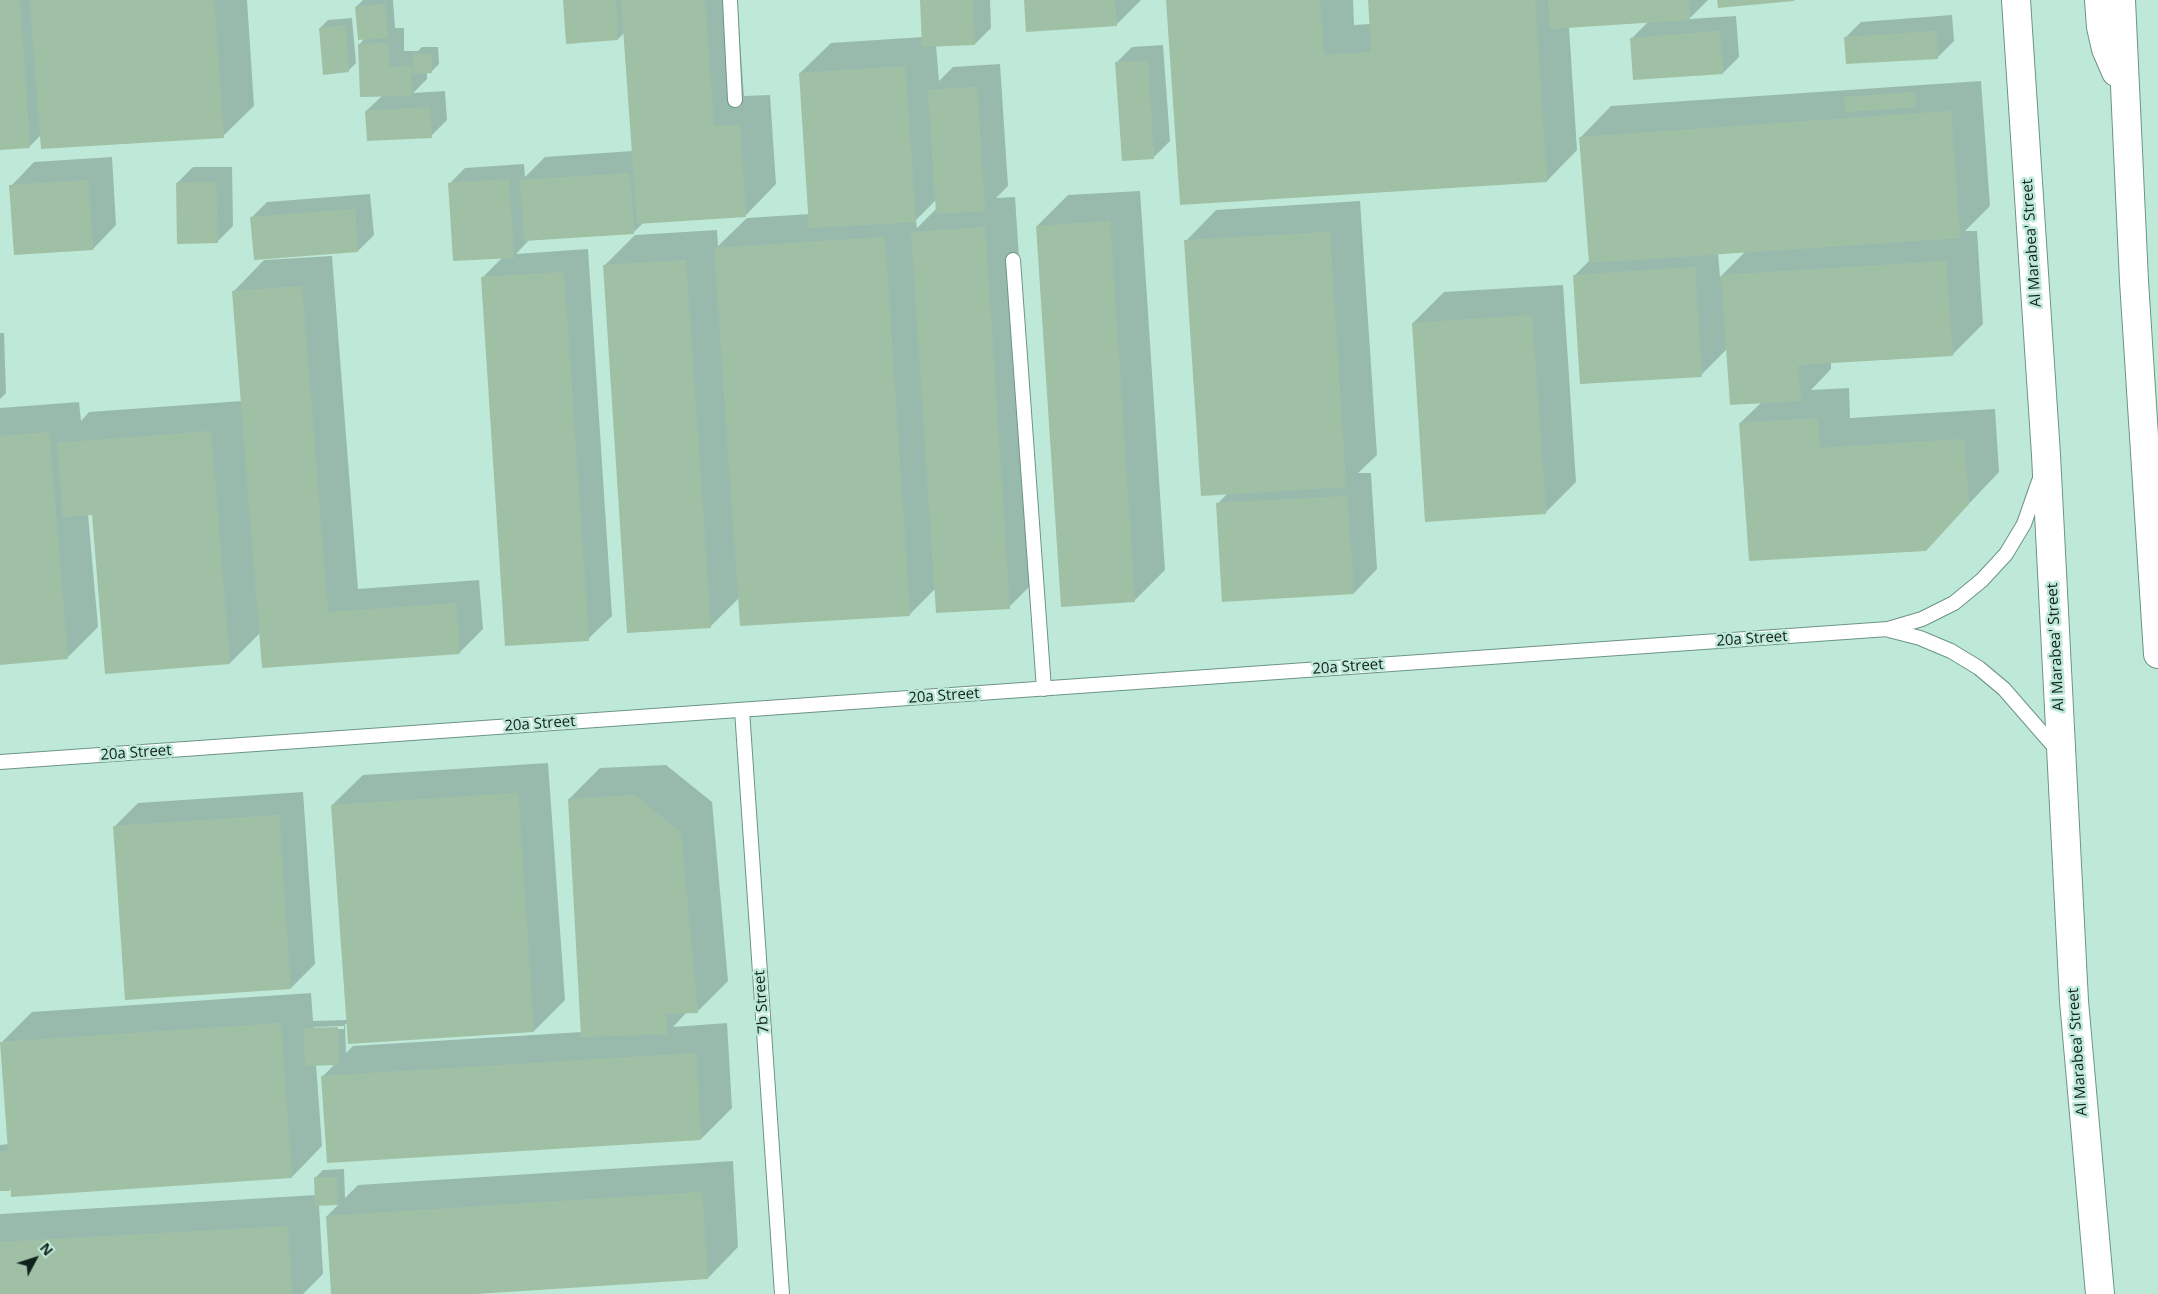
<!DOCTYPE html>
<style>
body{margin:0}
#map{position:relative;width:2158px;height:1294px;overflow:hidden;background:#bee9d8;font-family:"Open Sans",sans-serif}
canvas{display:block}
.north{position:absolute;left:10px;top:1234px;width:50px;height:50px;-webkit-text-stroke:4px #bee9d8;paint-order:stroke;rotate:50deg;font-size:14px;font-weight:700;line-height:20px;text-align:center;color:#10211b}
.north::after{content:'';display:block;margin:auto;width:18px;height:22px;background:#10211b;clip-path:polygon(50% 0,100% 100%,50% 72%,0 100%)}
</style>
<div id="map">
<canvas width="2158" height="1294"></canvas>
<div class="north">N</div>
</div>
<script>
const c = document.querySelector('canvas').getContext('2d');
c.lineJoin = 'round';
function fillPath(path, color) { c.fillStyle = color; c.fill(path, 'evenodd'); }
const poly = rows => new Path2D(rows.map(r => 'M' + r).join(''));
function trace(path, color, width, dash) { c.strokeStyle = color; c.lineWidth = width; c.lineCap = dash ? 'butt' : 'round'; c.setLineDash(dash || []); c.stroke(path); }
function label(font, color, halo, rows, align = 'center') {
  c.font = font + ' "Open Sans",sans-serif'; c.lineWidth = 5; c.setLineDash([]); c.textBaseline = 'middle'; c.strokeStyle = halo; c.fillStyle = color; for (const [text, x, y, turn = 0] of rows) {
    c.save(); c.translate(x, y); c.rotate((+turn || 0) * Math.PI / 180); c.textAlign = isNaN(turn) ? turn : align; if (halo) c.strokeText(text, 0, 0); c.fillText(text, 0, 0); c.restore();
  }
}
fillPath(poly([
 [0,0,247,0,254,106,223,136,41,135,29,147,0,149],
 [363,0,393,0,395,28,404,28,404,51,418,51,422,47,438,47,439,64,431,72,427,72,427,79,413,93,445,91,447,120,431,136,366,111,382,96,359,45,365,38,356,7],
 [565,0,737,0,744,96,770,95,776,184,746,215,644,222,633,233,529,240,516,254,588,249,612,616,588,639,482,278,503,257,449,184,465,168,524,164,525,177,545,157,633,151,625,32,618,39],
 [921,0,990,0,991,28,975,44,936,45,939,81,953,67,1000,64,1008,186,996,198,1015,197,1040,576,1009,607,936,588,910,614,739,598,710,627,604,266,635,235,717,230,718,246,747,218,810,214,800,73,831,43,923,37],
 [936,200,937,208,917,228,916,220],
 [1025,0,1141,0,1116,25],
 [1167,0,1353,0,1354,25,1371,24,1369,0,1708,0,1689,19,1736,16,1739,57,1723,73,1632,38,1648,22,1569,27,1577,150,1547,181],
 [1952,15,1954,41,1938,57,1845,38,1861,22],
 [352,18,356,63,348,71,320,28,328,20],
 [1163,45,1170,141,1154,157,1116,63,1132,47],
 [1981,81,1990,206,1965,231,1977,231,1983,324,1952,355,1831,362,1831,369,1811,390,1849,388,1850,418,1995,409,1999,472,1926,549,1740,423,1762,402,1727,349,1701,375,1575,275,1590,260,1581,137,1611,106],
 [1746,251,1720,277,1718,253],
 [112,157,116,225,93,249,11,186,34,162],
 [193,167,232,167,233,226,217,242,177,183],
 [1140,191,1165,570,1134,601,1037,226,1068,195],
 [370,194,374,235,358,251,251,218,267,202],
 [1360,201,1377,455,1358,473,1371,473,1377,569,1354,593,1217,504,1228,493,1186,241,1216,210],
 [332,256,358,589,479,580,483,629,459,653,261,632,230,663,93,513,88,514,98,627,67,658,0,663,0,408,79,402,81,421,89,412,242,401,234,291,264,260],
 [1563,285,1576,482,1545,513,1413,323,1444,292],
 [0,333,4,333,6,393,0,399],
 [548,763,565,1000,534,1031,345,1024,346,1053,353,1046,582,1032,569,799,600,768,666,765,712,802,728,981,698,1011,687,1012,673,1027,727,1023,732,1108,701,1139,322,1077,335,1064,316,1064,322,1146,292,1177,12,1187,9,1190,0,1190,0,1145,9,1144,1,1043,32,1012,311,993,313,1021,347,1020,332,805,363,775],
 [344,1026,344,1029,314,1029,314,1027],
 [303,792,315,964,291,988,115,826,138,803],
 [733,1161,738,1247,708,1278,457,1294,332,1294,327,1216,339,1204,319,1205,323,1274,303,1294,0,1294,0,1214,316,1195,315,1178,323,1170,344,1169,345,1198,358,1185]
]), '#0003');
fillPath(poly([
 [0,0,20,0,30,148,0,150],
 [30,0,214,0,224,138,41,149],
 [563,0,616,0,618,40,566,44],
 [621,0,705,0,714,126,740,125,746,217,637,224],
 [920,0,973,0,975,45,922,47],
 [1024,0,1115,0,1117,26,1026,32],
 [1166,0,1320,0,1324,55,1371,52,1368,0,1535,0,1547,182,1180,205],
 [1548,0,1689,0,1690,20,1550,29],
 [1717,0,1794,0,1794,1,1718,8],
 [385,4,388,38,358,40,355,7],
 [345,25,349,72,323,75,319,28],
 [1720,31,1723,74,1633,80,1630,38],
 [1937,31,1938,59,1846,64,1844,37],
 [388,43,389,67,411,66,412,96,360,97,358,44],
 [413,54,431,54,432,73,413,74],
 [1148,61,1154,159,1122,161,1115,62],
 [905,66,916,222,809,228,799,73],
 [977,87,985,211,936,214,928,90],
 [1915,92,1916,107,1845,112,1844,97],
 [430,107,432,138,367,141,365,111],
 [1951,111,1960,238,1589,263,1579,137],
 [630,173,634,234,524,241,520,180],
 [509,179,514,258,453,261,448,183],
 [88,180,93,250,14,255,9,185],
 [216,182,218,243,177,244,176,183],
 [355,209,358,252,254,260,250,217],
 [1110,221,1135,602,1061,607,1036,226],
 [985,227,1010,609,936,613,911,232],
 [1330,232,1346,487,1201,496,1184,240],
 [885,237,910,616,740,626,714,248],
 [686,260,711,628,627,633,603,265],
 [1946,261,1953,356,1798,365,1801,401,1730,405,1721,275],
 [1695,267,1702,377,1580,384,1573,275],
 [564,272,589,641,505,646,481,277],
 [302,286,328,612,456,603,460,654,262,668,232,291],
 [1532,315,1546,514,1425,522,1412,323],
 [1818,418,1820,448,1964,439,1969,504,1926,551,1749,561,1739,423],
 [211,431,230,664,105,674,92,515,63,517,57,443],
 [49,432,68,659,0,665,0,436],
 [1347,496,1354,594,1222,602,1216,503],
 [518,793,534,1032,348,1044,331,805],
 [635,795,681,833,698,1013,666,1014,667,1034,581,1037,568,799],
 [279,815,291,989,125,1000,113,826],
 [281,1023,292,1178,11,1197,9,1161,10,1191,0,1191,0,1152,8,1151,0,1042],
 [338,1027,339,1065,305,1066,304,1028],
 [696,1053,701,1140,327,1163,321,1076],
 [314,1177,337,1177,338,1205,315,1206],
 [702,1192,708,1279,476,1294,331,1294,326,1216],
 [288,1226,292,1294,0,1294,0,1242]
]), '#a0c0a6');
const service = poly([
 [730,0,735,100],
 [1013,260,1044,689],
 [1889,630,1920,638,1951,651,1979,668,2004,689,2058,751],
 [742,710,782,1294],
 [0,762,1888,629,1922,619,1954,603,1982,580,2006,554,2024,524,2039,481]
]);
const secondary = poly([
 [2016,0,2046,455,2074,1001,2100,1294],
 [2099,0,2101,27,2106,49,2116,72],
 [2121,0,2134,281,2158,654]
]);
trace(service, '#6c9485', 16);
trace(secondary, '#6c9485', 30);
trace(service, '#fff', 14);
trace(secondary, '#fff', 28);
label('15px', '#10211b', '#bee9d8', [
 ["Al Marabea' Street",2032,243,-94],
 ["20a Street",1752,639,-4],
 ["Al Marabea' Street",2056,647,-93],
 ["20a Street",1348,667,-4],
 ["20a Street",944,696,-4],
 ["20a Street",540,724,-4],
 ["20a Street",136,753,-4],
 ["7b Street",762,1002,-94],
 ["Al Marabea' Street",2078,1052,-94]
]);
</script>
